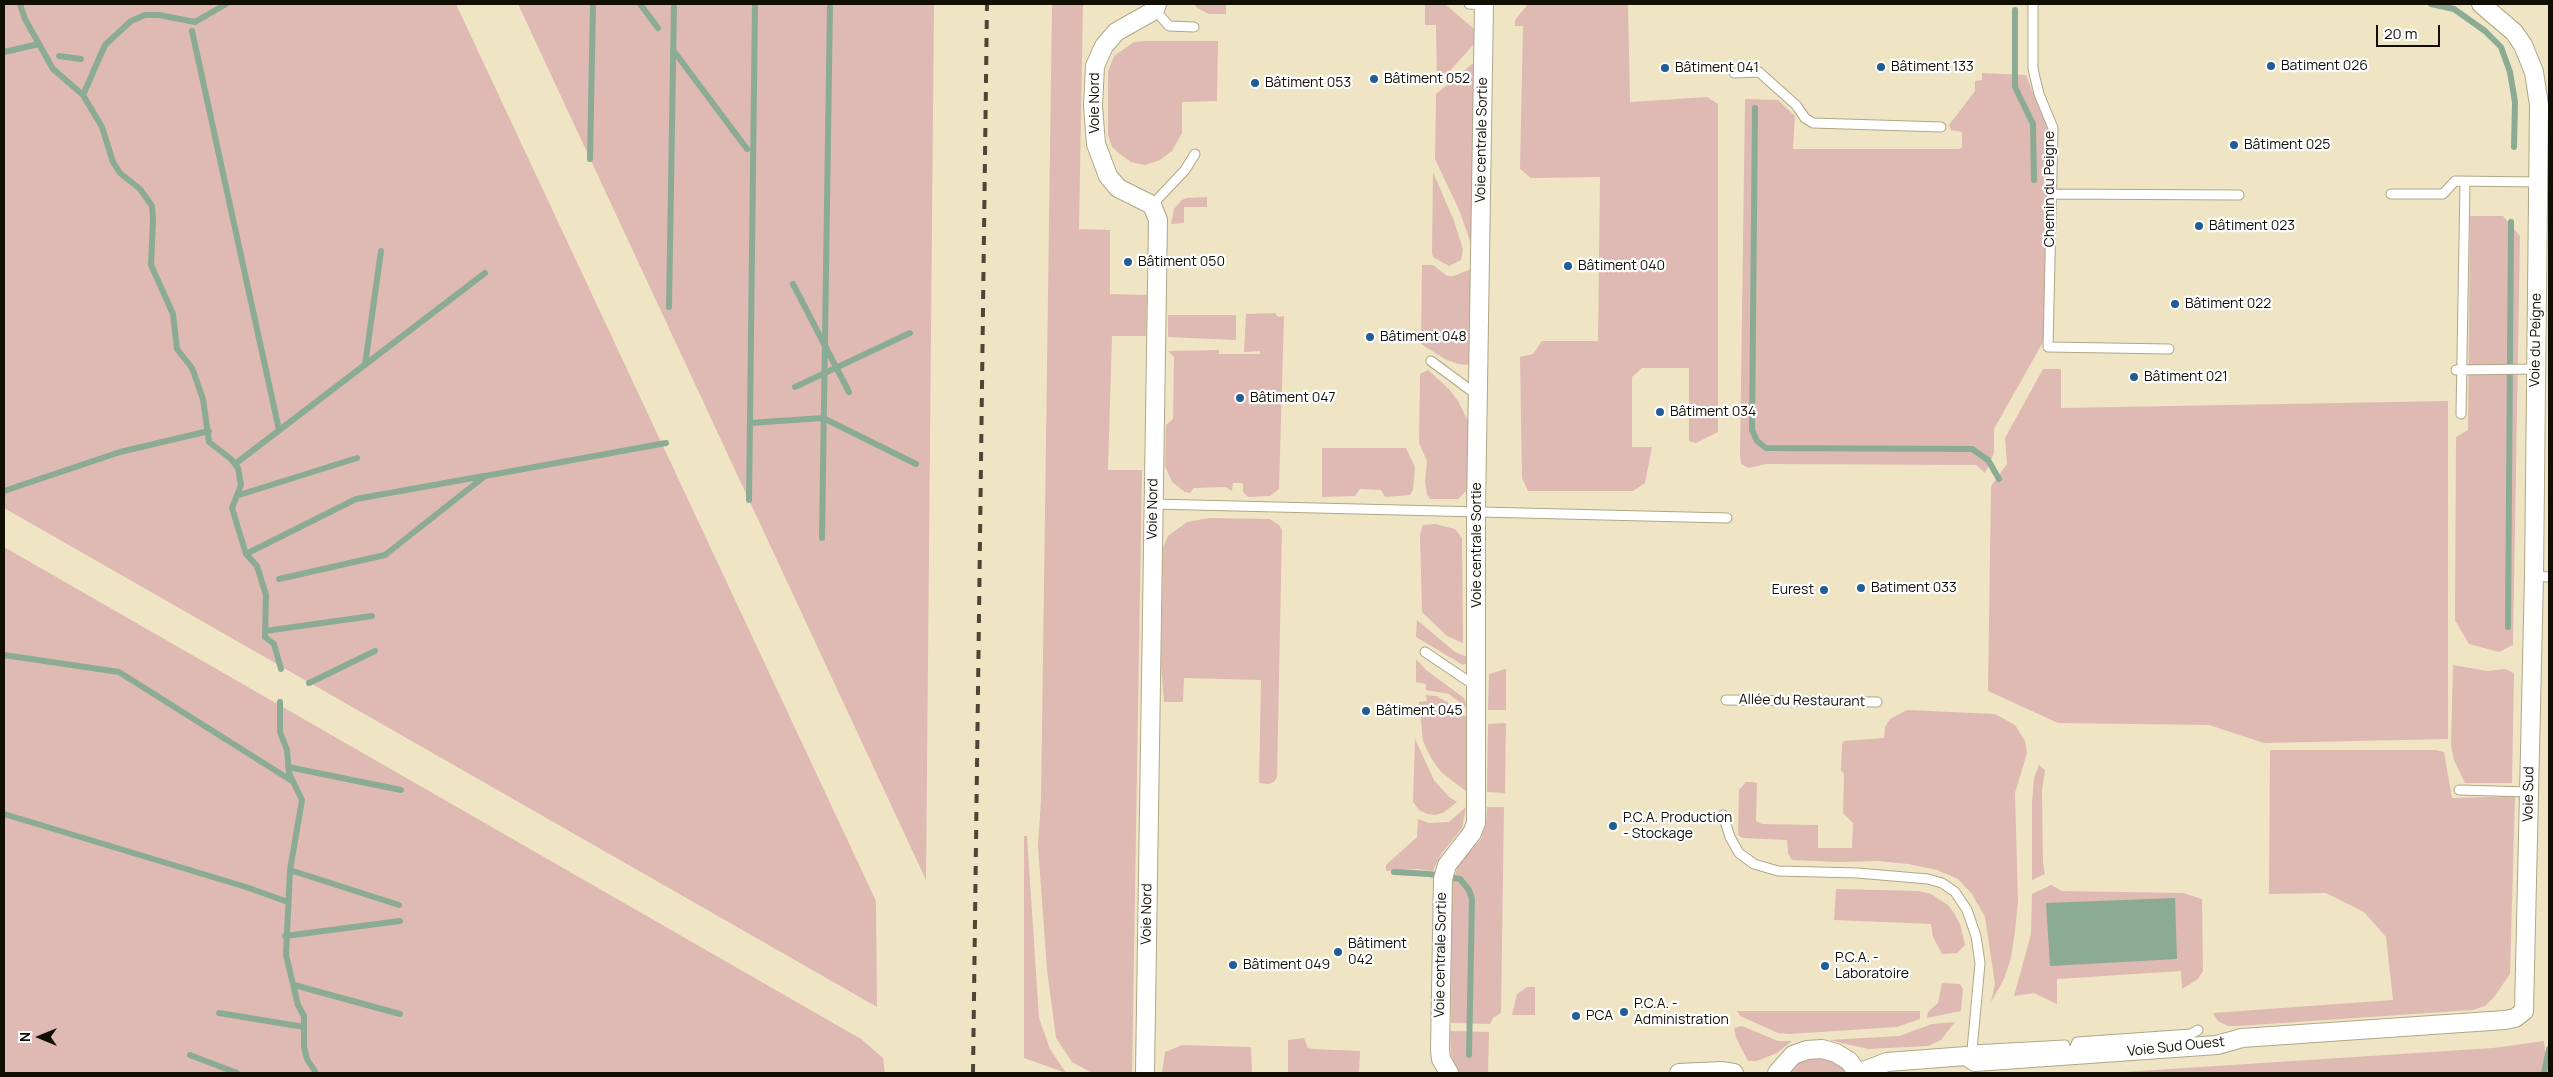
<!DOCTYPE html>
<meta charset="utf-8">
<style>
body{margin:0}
#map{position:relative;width:2553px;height:1077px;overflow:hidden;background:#efe5c4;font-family:Manrope,sans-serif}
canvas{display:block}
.frame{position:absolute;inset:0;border:5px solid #110e04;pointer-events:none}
.north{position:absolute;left:15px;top:1012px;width:50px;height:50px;-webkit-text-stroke:4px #fff;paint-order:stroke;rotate:270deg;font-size:14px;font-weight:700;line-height:20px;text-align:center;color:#110e04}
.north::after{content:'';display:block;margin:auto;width:18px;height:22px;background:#110e04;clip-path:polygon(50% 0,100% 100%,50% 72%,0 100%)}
.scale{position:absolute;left:2376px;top:25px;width:64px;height:22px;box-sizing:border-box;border:2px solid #110e04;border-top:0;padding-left:6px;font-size:15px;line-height:18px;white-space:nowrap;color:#110e04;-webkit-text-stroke:4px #fff;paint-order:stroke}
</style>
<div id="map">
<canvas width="2553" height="1077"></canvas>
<div class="frame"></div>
<div class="north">N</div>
<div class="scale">20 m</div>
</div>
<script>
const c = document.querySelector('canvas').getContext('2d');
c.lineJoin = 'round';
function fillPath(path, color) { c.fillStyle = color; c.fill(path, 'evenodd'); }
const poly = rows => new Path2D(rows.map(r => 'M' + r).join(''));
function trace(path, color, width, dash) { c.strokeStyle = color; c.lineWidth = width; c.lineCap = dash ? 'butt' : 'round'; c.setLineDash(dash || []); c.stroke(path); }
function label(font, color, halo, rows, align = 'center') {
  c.font = font + ' Manrope,sans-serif'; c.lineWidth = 4.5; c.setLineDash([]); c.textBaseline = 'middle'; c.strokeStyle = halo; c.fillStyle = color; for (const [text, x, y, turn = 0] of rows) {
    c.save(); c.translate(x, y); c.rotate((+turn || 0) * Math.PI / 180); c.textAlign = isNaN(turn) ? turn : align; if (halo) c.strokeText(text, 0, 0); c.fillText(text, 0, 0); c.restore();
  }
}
fillPath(poly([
 [4,4,456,4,876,901,877,1007,4,508],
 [518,4,934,4,926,880,749,500],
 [1052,4,1083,4,1079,229,1110,230,1110,294,1147,295,1146,336,1112,336,1108,470,1142,470,1132,1073,1092,1073,1072,1062,1056,1038,1047,970,1038,846,1041,800],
 [1194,4,1226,4,1226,14,1209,14,1197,8],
 [1425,4,1445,4,1475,30,1476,42,1437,85,1436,25,1425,25],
 [1528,4,1628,4,1630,102,1707,97,1718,104,1718,432,1696,443,1689,441,1689,368,1642,368,1632,377,1632,447,1652,447,1645,483,1633,491,1528,491,1522,478,1520,357,1533,354,1542,341,1598,341,1600,177,1531,178,1520,169,1523,26,1515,26,1515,20],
 [1145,41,1218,41,1217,101,1182,102,1182,133,1172,151,1160,160,1145,165,1131,162,1121,155,1112,147,1108,135,1108,71,1114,56,1134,42],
 [1477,60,1474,253,1460,212,1435,159,1436,94],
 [1982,73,2026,75,2049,132,2043,342,1994,429,1994,453,1985,473,1976,465,1766,464,1749,468,1741,464,1740,455,1745,99,1778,100,1795,116,1793,149,1958,149,1962,148,1962,132,1951,130,1949,125,1975,91,1975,81,1982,80],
 [1433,172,1454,221,1463,249,1461,260,1449,266,1433,257,1432,252],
 [1207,197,1207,207,1184,207,1184,223,1171,224,1174,209,1182,200,1187,198],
 [2470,216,2503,216,2520,236,2513,645,2499,652,2469,644,2455,620,2456,437,2468,430],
 [1422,265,1433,265,1447,276,1454,276,1473,268,1471,363,1469,365,1458,364,1445,359,1421,344],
 [1275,313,1278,317,1284,316,1279,489,1270,496,1248,497,1243,492,1243,483,1233,483,1232,491,1226,487,1194,488,1190,493,1185,492,1172,482,1165,466,1166,425,1173,419,1174,357,1168,351,1219,350,1219,354,1260,354,1260,351,1244,352,1246,314],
 [1168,315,1236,315,1236,340,1168,337],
 [2043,369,2061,369,2061,408,2448,401,2448,739,2264,743,2209,725,2058,723,1988,691,1991,486,2007,464,2005,438],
 [1428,370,1449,389,1458,401,1470,425,1469,488,1458,499,1430,499,1427,494,1425,482,1427,461,1419,443,1420,374],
 [1322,448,1406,448,1415,467,1413,490,1410,495,1385,497,1381,490,1360,489,1355,496,1322,497],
 [1209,518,1270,519,1279,525,1282,530,1277,777,1274,782,1269,784,1259,783,1261,680,1184,678,1183,702,1164,702,1161,665,1163,548,1168,536,1187,522],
 [1435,524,1455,529,1462,538,1463,643,1447,636,1422,612,1420,535,1423,525],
 [4,547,861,1039,883,1058,885,1073,4,1073],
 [1417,620,1455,652,1468,657,1468,663,1463,665,1416,637],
 [1416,659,1426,670,1464,698,1468,709,1449,694,1426,690,1426,684,1416,682],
 [2453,665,2487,671,2505,669,2514,673,2512,783,2465,783,2454,760,2451,745],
 [1506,669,1506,710,1488,710,1489,674],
 [1426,695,1436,696,1449,703,1467,718,1467,792,1441,772,1431,758,1423,741,1419,702,1427,701],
 [1907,710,1995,714,2015,725,2025,741,2027,753,2015,793,2018,901,2015,931,2011,958,2004,979,1991,1002,1995,984,1985,917,1972,894,1958,879,1937,870,1908,864,1878,861,1838,862,1792,860,1788,853,1787,840,1743,838,1738,835,1739,790,1746,782,1752,782,1757,783,1756,821,1762,824,1818,825,1818,848,1852,848,1853,823,1843,813,1844,774,1841,770,1842,744,1844,741,1884,738,1885,727,1890,719],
 [1506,723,1505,793,1487,792,1488,724],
 [1415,739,1434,780,1449,797,1457,802,1443,813,1435,815,1427,814,1419,810,1413,802],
 [2270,750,2435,750,2444,752,2452,798,2515,796,2510,974,2494,997,2485,1006,2473,1010,2238,1026,2228,1026,2218,1021,2213,1013,2393,1000,2386,937,2364,912,2326,893,2269,894],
 [2039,765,2045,770,2042,790,2043,864,2045,874,2032,880,2032,802,2034,778],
 [1466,807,1462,828,1441,854,1433,871,1418,869,1386,871,1386,865,1417,837,1418,819,1429,823,1449,822],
 [1487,807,1504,807,1501,1013,1493,1018,1490,1024,1451,1023,1452,882,1459,864,1481,839,1486,824],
 [1024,836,1027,836,1039,1018,1050,1049,1066,1073,1024,1058],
 [2051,885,2062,891,2183,893,2202,899,2203,971,2198,979,2182,989,2181,971,2057,979,2057,1004,2034,993,2014,996,2031,934,2032,894],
 [1836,889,1919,891,1931,894,1948,905,1954,913,1960,924,1965,945,1957,953,1942,954,1933,937,1931,924,1834,920],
 [1942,983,1960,984,1963,989,1961,1011,1927,1018,1928,1012,1938,1003],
 [1527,987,1535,987,1535,1015,1512,1015,1517,994],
 [1737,1011,1920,1011,1920,1019,1897,1027,1789,1034,1778,1033,1740,1016],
 [1955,1022,1941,1040,1928,1046,1868,1049,1829,1040,1899,1036,1932,1024],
 [1742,1026,1778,1041,1792,1041,1777,1053,1757,1061,1748,1061,1736,1038,1734,1028],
 [1450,1031,1489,1032,1488,1073,1461,1073,1458,1071,1451,1055],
 [1304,1038,1308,1048,1314,1049,1360,1051,1359,1073,1288,1073,1288,1040],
 [2544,1041,2547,1073,2108,1073,2493,1048],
 [1182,1045,1251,1047,1252,1073,1162,1073,1165,1052],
 [1814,1057,1826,1059,1838,1064,1846,1073,1785,1073,1791,1066,1802,1060]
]), '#debab3');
fillPath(poly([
 [2175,898,2177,959,2050,966,2046,903]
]), '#8bab95');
trace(poly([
 [20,4,25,19,53,69,83,95,102,127,113,162,120,173,140,189,152,206,153,219,151,265,173,314,177,349,192,368,203,399,209,442,231,459,238,468,241,485,232,508,246,554,257,566,266,595,265,637,274,644,281,669],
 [640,4,658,28],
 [2431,4,2454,9,2485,31,2501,47,2510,72,2515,102,2514,147],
 [2015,10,2015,87,2033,124,2034,180],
 [192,31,279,430],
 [673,50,747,149],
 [4,52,39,44],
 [59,56,81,59],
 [83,95,105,45,131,21,145,15,159,15,195,22,226,4],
 [1755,108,1752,430,1757,441,1766,448,1972,449,1988,460,1999,479],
 [590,159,593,4],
 [793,284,849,392],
 [669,307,674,4],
 [365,365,381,251],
 [795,387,910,333],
 [750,423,823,418,916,464],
 [235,464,485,273],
 [4,491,120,452,209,431],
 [239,495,357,458],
 [749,500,755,4],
 [822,538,830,4],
 [246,554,356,499,484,476],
 [279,579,385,555,485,476,666,443],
 [2508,627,2511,222],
 [265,631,372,616],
 [4,655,119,672,292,781],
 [309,683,375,651],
 [280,702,280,732,287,750,289,773,302,800,290,870,286,955,298,1005,304,1016,304,1047,307,1059,316,1073],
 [288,767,401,790],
 [4,814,246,887,288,902],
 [290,870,399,905],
 [1394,872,1429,874,1460,879,1469,890,1472,899,1469,1055],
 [285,936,400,921],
 [294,985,400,1014],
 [219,1013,304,1027],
 [190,1055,237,1073],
 [2544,1073,2549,1049]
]), '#8bab95', 6);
const lane = poly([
 [1469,4,1484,5],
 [2033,4,2033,69,2039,94,2053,128,2048,347,2169,349],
 [1155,10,1169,26,1194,27],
 [1734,73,1759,72,1796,105,1805,118,1813,123,1941,127],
 [2051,194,2239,195],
 [2391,194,2443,194,2455,181,2538,182],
 [1152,205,1185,170,1195,154],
 [1431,361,1477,395],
 [2456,370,2536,369],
 [2461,414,2465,182],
 [1153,504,1727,518],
 [2534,576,2549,577],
 [1425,652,1477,687],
 [1726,700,1877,702],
 [2459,790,2529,792],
 [1723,815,1730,837,1739,853,1754,864,1778,871,1857,873,1928,879,1942,883,1955,892,1967,910,1976,936,1980,963,1972,1050,1966,1056],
 [1972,1050,2065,1045],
 [2071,1056,2077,1042,2191,1034,2198,1030]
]);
const street = poly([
 [1145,1073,1158,220,1152,205,1118,188,1108,176,1096,144,1093,106,1095,66,1104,46,1116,32,1155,10,1157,4],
 [1449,1073,1441,1059,1440,1050,1443,879,1447,865,1472,833,1476,823,1476,510,1484,4],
 [1679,1073,1721,1071,1734,1073],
 [1777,1073,1793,1055,1807,1050,1822,1049,1836,1053,1849,1061,1858,1073],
 [1858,1073,1887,1062,1966,1056,1975,1062,2217,1045,2242,1038,2505,1020,2515,1018,2524,1011,2534,576,2539,105,2534,72,2523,45,2514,32,2481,4]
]);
trace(lane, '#b0a787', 11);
trace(street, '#b0a787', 20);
trace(lane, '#fff', 9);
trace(street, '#fff', 18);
trace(poly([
 [973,1073,987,4]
]), '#4b4636', 4, [9, 9]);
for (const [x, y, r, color] of [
 [2271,66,5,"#205d94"],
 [1881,67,5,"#205d94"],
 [1665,68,5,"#205d94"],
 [1374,79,5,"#205d94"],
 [1255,83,5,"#205d94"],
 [2234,145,5,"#205d94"],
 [2199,226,5,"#205d94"],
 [1128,262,5,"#205d94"],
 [1568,266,5,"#205d94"],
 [2175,304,5,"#205d94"],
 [1370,337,5,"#205d94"],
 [2134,377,5,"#205d94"],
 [1240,398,5,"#205d94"],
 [1660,412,5,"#205d94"],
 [1861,588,5,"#205d94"],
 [1824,590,5,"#205d94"],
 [1366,711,5,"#205d94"],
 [1613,826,5,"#205d94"],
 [1338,952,5,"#205d94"],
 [1233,965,5,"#205d94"],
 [1825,966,5,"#205d94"],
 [1624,1012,5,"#205d94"],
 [1576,1016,5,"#205d94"]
]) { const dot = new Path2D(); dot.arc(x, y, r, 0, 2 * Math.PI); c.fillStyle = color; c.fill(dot); trace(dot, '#fff', 2); }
label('14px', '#110e04', '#fff', [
 ["Batiment 026",2281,66],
 ["Bâtiment 133",1891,67],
 ["Bâtiment 041",1675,68],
 ["Bâtiment 052",1384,79],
 ["Bâtiment 053",1265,83],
 ["Bâtiment 025",2244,145],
 ["Bâtiment 023",2209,226],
 ["Bâtiment 050",1138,262],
 ["Bâtiment 040",1578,266],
 ["Bâtiment 022",2185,304],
 ["Bâtiment 048",1380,337],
 ["Bâtiment 021",2144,377],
 ["Bâtiment 047",1250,398],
 ["Bâtiment 034",1670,412],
 ["Batiment 033",1871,588],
 ["Eurest",1814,590,"right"],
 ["Bâtiment 045",1376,711],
 ["P.C.A. Production",1623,818],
 ["- Stockage",1623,834],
 ["Bâtiment",1348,944],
 ["042",1348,960],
 ["P.C.A. -",1835,958],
 ["Laboratoire",1835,974],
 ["Bâtiment 049",1243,965],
 ["P.C.A. -",1634,1004],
 ["Administration",1634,1020],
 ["PCA",1586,1016]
], 'left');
label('14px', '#110e04', '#fff', [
 ["Voie Nord",1095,103,-90],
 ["Voie centrale Sortie",1482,140,-89],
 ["Chemin du Peigne",2050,189,-90],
 ["Voie du Peigne",2536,340,-89],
 ["Voie Nord",1153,509,-89],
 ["Voie centrale Sortie",1477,545,-90],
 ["Allée du Restaurant",1802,701,1],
 ["Voie Sud",2529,794,-89],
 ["Voie Nord",1147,914,-89],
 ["Voie centrale Sortie",1441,955,-89],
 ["Voie Sud Ouest",2176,1047,-6]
]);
</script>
